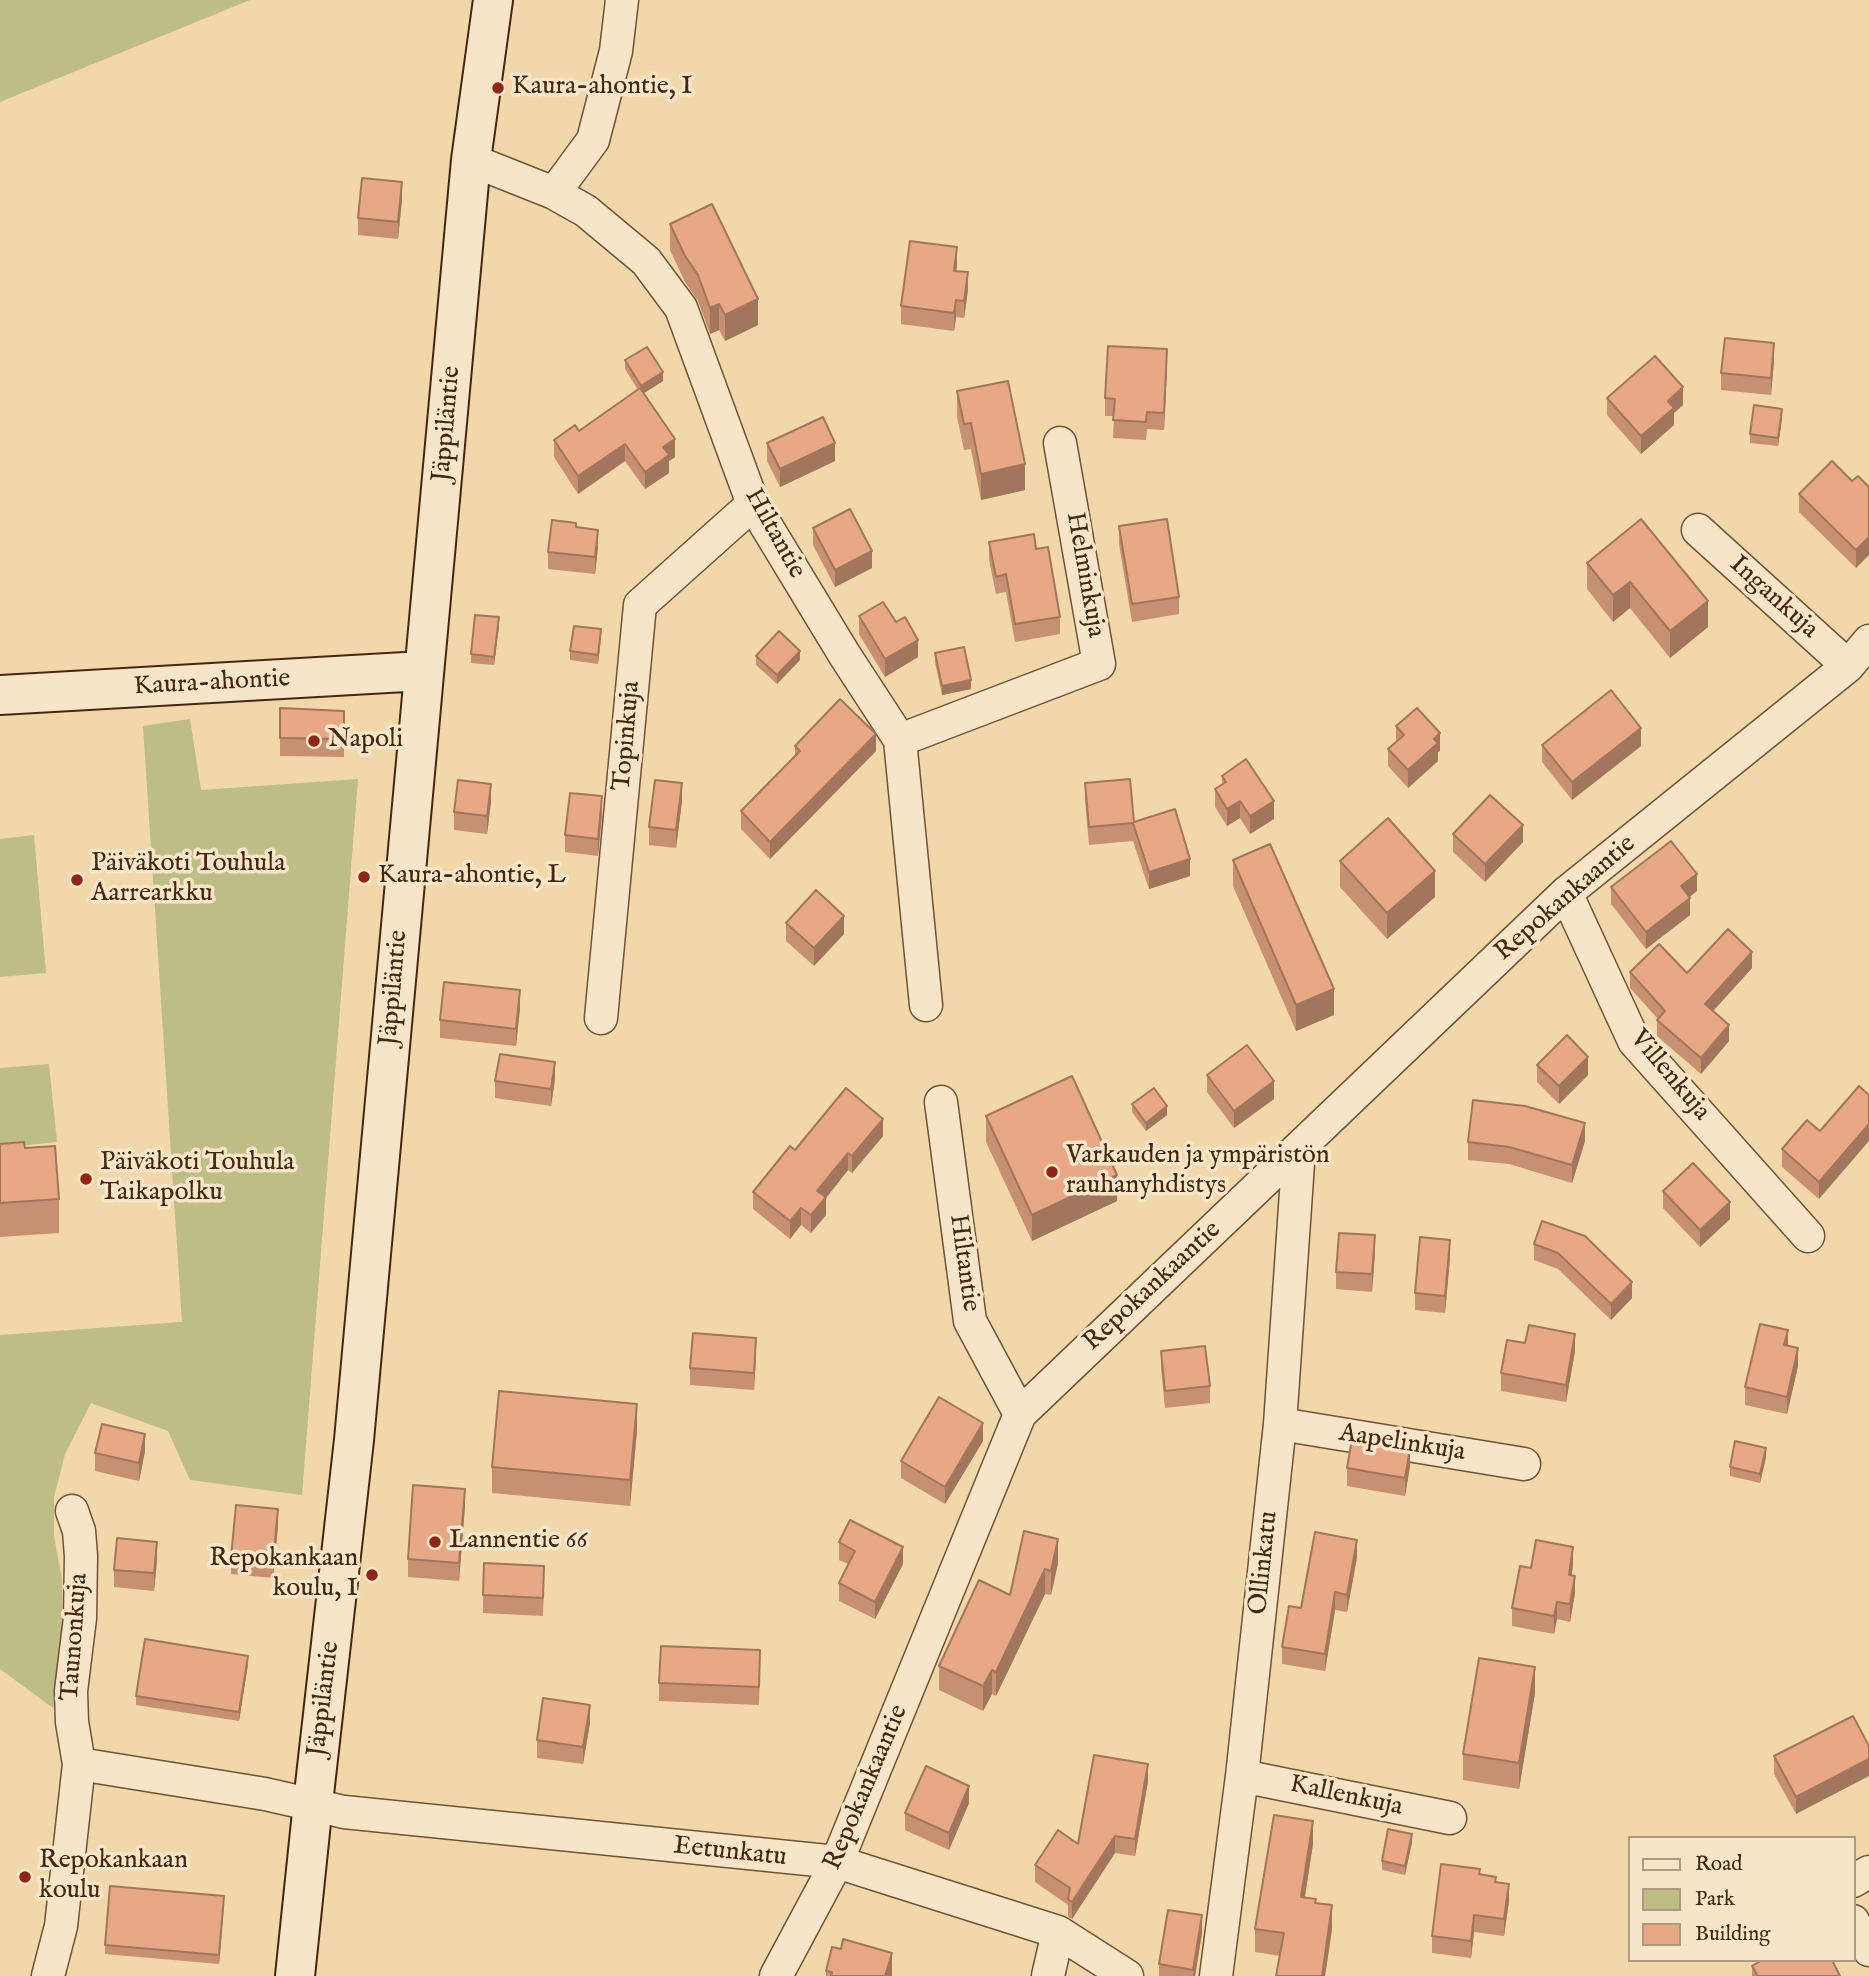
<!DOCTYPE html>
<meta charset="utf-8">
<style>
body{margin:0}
#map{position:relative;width:1869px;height:1976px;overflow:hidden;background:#f1d7aa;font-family:"IM FELL English",serif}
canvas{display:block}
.legend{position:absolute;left:1628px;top:1836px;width:228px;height:126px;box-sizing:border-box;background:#f6e5c8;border:2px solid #af997f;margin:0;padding:9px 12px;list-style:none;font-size:21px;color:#452711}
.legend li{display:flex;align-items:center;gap:14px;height:35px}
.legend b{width:35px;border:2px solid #af997f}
</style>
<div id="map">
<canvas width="1869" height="1976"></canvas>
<ul class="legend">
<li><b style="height:9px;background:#f6e5c8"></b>Road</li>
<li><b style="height:19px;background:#bebd86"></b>Park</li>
<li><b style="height:19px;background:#e8a885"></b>Building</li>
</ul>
</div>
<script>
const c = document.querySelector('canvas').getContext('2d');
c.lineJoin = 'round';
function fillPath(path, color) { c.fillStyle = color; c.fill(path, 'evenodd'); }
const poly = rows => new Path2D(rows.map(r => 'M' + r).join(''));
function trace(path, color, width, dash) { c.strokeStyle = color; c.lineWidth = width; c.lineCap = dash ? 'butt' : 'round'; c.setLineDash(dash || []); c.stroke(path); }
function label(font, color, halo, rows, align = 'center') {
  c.font = font + ' "IM FELL English",serif'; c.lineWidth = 7; c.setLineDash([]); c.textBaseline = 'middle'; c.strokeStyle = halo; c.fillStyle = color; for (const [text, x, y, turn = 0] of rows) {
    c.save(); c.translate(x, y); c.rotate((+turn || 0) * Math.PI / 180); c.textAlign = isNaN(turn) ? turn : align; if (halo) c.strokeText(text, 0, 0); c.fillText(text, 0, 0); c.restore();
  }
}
fillPath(poly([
 [0,0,250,0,0,102],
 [190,719,201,790,358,779,302,1495,190,1480,168,1431,91,1403,65,1454,54,1497,54,1536,62,1579,62,1638,53,1708,0,1669,0,1335,182,1322,143,726],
 [34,835,46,973,0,977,0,839],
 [49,1064,57,1142,0,1148,0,1068]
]), '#bebd86');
const street = poly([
 [471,160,554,193,586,211,646,261,681,308,753,504,844,654,900,740,926,1005],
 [554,193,593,140,616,51,622,0],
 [1698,530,1848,666],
 [900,740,1099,664,1060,443],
 [1566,893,1634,1041,1808,1236],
 [601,1018,640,605,753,504],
 [941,1102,970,1321,1020,1414],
 [1280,1424,1524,1464],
 [79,1764,265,1794,344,1812,837,1862,1058,1932,1127,1976],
 [1242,1776,1450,1818],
 [1853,1881,1869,1872],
 [1853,1921,1869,1950],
 [48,1976,61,1926,79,1764,72,1722,71,1691,80,1618,81,1556,79,1531,72,1511],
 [776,1976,837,1862,1020,1414,1566,893,1848,666,1869,641],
 [1048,1976,1058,1932],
 [1216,1976,1242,1776,1280,1424,1299,1149]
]);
const secondary = poly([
 [0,695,423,671],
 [295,1976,313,1803,354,1440,471,160,493,0]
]);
trace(street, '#705337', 35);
trace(secondary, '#452711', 42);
trace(street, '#f6e5c8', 32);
trace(secondary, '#f6e5c8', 38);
fillPath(poly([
 [402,199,398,239,358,235,358,218],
 [670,224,758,325,725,341,719,330,710,334,698,301,685,282,670,250],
 [957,265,956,271,968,290,964,318,956,317,954,331,901,324,901,306],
 [625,360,663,381,644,393,675,457,669,461,669,473,645,489,625,461,578,494,554,457,554,440,579,431,638,390,625,369],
 [1774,361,1771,395,1721,390,1721,373],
 [1167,367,1164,430,1147,429,1146,440,1113,438,1114,416,1105,416,1105,398],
 [957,391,1025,490,981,500,971,449,964,450,957,417],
 [1607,398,1683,405,1674,413,1674,425,1641,454,1607,415],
 [1782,418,1778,446,1750,443,1750,434],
 [767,443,835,461,780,487,767,461],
 [1858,476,1856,568,1799,512,1799,494,1852,481],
 [1641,519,1708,627,1670,658,1630,608,1613,622,1587,589,1587,563],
 [1119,526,1179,597,1179,614,1132,622,1119,544],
 [576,527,598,547,595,574,548,569,548,552],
 [813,528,872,568,835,587,813,545],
 [989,542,1036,549,1060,617,1060,634,1015,642,1006,592,996,594,989,560],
 [859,616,918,657,885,677,859,634],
 [499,626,494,665,471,663,471,654],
 [601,638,598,664,570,660,570,651],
 [935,653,971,689,942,695,935,662],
 [756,656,800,660,777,684,756,665],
 [280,708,344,711,344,757,280,756],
 [1396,726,1440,751,1438,752,1438,761,1408,788,1388,766,1388,749,1396,742],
 [1542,745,1641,746,1572,800,1542,762],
 [795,746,876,751,770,859,741,829,741,811,795,756],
 [1222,776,1274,819,1250,834,1240,818,1227,826,1215,807,1215,789,1222,785],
 [1085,783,1134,822,1190,876,1149,889,1133,841,1089,845,1085,801],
 [682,801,676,848,649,845,649,827],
 [491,802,487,834,454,830,454,812],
 [602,814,598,856,565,852,565,835],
 [1453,834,1523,842,1485,882,1453,852],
 [1233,860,1334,1015,1296,1031,1233,886],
 [1340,861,1435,897,1387,939,1340,887],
 [1611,887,1697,891,1690,897,1690,915,1646,949,1611,904],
 [786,923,844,934,814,966,786,941],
 [1752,968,1713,1011,1729,1041,1701,1074,1657,1036,1657,1020,1658,1019,1630,988,1630,972,1687,973],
 [520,1008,516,1046,440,1038,440,1020],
 [1537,1065,1588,1075,1559,1104,1537,1082],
 [1207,1075,1274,1099,1234,1128,1207,1092],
 [555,1079,551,1106,495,1098,495,1081],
 [1132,1104,1167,1115,1146,1131,1132,1112],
 [986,1116,1117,1201,1032,1241,986,1142],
 [1820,1131,1819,1199,1782,1167,1782,1149],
 [883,1136,852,1173,848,1170,826,1198,826,1215,811,1233,801,1225,790,1239,753,1209,753,1192],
 [1585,1141,1572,1183,1509,1164,1468,1160,1468,1142],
 [0,1144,25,1148,59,1199,59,1233,0,1237],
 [1663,1191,1730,1219,1700,1247,1663,1208],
 [1542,1221,1632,1298,1611,1320,1558,1269,1534,1260,1534,1244],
 [1375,1253,1372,1292,1336,1289,1336,1272],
 [1450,1258,1445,1313,1415,1310,1415,1293],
 [1788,1346,1798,1366,1787,1414,1745,1405,1745,1387],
 [1161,1351,1210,1386,1210,1403,1165,1408,1161,1368],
 [1575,1351,1566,1402,1501,1391,1501,1373],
 [756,1356,754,1390,690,1385,690,1368],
 [637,1430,630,1506,492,1493,492,1467],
 [983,1441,945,1504,901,1478,901,1461],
 [145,1451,139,1481,95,1471,95,1453],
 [1766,1457,1760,1483,1730,1476,1730,1467],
 [1410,1466,1405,1496,1347,1486,1347,1468],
 [465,1506,459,1581,408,1577,408,1559],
 [278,1526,273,1578,231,1574,231,1557],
 [1024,1531,1058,1563,1051,1595,1045,1594,996,1696,992,1694,983,1711,939,1690,939,1666,1010,1595],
 [839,1542,903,1564,875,1619,839,1601,839,1583,848,1564,839,1560],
 [1357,1557,1347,1612,1335,1610,1325,1671,1282,1664,1282,1647,1301,1608],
 [157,1560,154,1591,114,1587,114,1570],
 [1573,1564,1572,1575,1575,1593,1570,1622,1557,1619,1554,1634,1512,1626,1512,1608,1531,1568],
 [544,1583,543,1616,483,1613,483,1595],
 [248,1664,239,1721,136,1705,136,1696],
 [760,1667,759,1705,659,1701,659,1683],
 [1535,1693,1519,1789,1463,1780,1463,1754],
 [1853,1716,1796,1814,1774,1774,1774,1756],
 [590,1723,583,1764,537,1758,537,1740],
 [1148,1781,1135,1856,1115,1853,1072,1919,1068,1917,1068,1905,1035,1882,1035,1865,1078,1844],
 [969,1803,949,1850,905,1830,905,1813],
 [1412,1842,1405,1875,1382,1870,1382,1861],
 [1313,1844,1305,1897,1316,1903,1332,1929,1325,1976,1276,1976,1280,1956,1255,1952,1255,1929],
 [1480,1874,1496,1882,1509,1901,1504,1936,1474,1932,1471,1958,1432,1953,1432,1936],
 [224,1905,219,1964,105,1954,105,1945],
 [1202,1933,1195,1976,1159,1976,1159,1964],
 [841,1949,892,1976,826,1976,826,1971],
 [1752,1966,1840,1976,1752,1976]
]), '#c89072');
fillPath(poly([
 [402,182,402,199,398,239,398,222],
 [957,247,957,265,954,288,954,271],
 [968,272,968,290,964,318,964,301],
 [758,299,758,325,725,341,725,315],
 [956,300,956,317,954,331,954,313],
 [719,304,719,330,710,334,710,308],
 [1774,343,1774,361,1771,395,1771,378],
 [1167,349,1167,367,1164,430,1164,413],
 [663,372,663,381,641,395,641,386],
 [1683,387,1683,405,1674,413,1674,425,1641,454,1641,436,1668,401],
 [1782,409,1782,418,1778,446,1778,438],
 [675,439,675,457,669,461,669,473,645,489,645,472,663,447],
 [835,443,835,461,780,487,780,469],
 [625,444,625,461,578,494,578,476],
 [1025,464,1025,490,981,500,981,474],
 [598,530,598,547,595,574,595,557],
 [1869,537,1869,555,1856,568,1856,550],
 [872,551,872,568,835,587,835,570],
 [1630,582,1630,608,1613,622,1613,595],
 [1708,601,1708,627,1670,658,1670,631],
 [499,617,499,626,494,665,494,657],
 [601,629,601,638,598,664,598,655],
 [918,640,918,657,885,677,885,659],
 [800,651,800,660,777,684,777,675],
 [971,680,971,689,942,695,942,686],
 [1641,728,1641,746,1572,800,1572,782],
 [1440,733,1440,751,1438,752,1438,761,1408,788,1408,770,1434,739],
 [876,734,876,751,770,859,770,842],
 [682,783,682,801,676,848,676,830],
 [491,784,491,802,487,834,487,816],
 [602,796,602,814,598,856,598,839],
 [1240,801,1240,818,1227,826,1227,809],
 [1274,801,1274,819,1250,834,1250,816],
 [1523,825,1523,842,1485,882,1485,864],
 [1190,859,1190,876,1149,889,1149,872],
 [1435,871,1435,897,1387,939,1387,913],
 [1697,874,1697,891,1681,903,1681,886],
 [1690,898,1690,915,1646,949,1646,932],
 [844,916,844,934,814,966,814,948],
 [1752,952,1752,968,1705,1020,1705,1004],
 [1334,989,1334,1015,1296,1031,1296,1005],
 [520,990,520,1008,516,1046,516,1029],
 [1729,1025,1729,1041,1701,1074,1701,1058],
 [1588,1057,1588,1075,1559,1104,1559,1086],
 [555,1062,555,1079,551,1106,551,1089],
 [1274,1081,1274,1099,1234,1128,1234,1111],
 [1167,1106,1167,1115,1146,1131,1146,1123],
 [883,1119,883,1136,852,1173,852,1156],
 [1585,1123,1585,1141,1572,1183,1572,1165],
 [1869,1124,1869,1141,1819,1199,1819,1182],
 [848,1153,848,1170,826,1198,826,1215,811,1233,811,1215,817,1191],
 [1117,1175,1117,1201,1032,1241,1032,1215],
 [1730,1202,1730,1219,1700,1247,1700,1230],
 [801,1208,801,1225,790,1239,790,1221],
 [1375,1235,1375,1253,1372,1292,1372,1274],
 [1450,1240,1450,1258,1445,1313,1445,1296],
 [1632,1282,1632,1298,1611,1320,1611,1304],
 [1788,1330,1788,1348,1784,1345],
 [1575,1334,1575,1351,1566,1402,1566,1385],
 [756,1338,756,1356,754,1390,754,1373],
 [1798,1348,1798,1366,1787,1414,1787,1397],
 [637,1404,637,1430,630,1506,630,1480],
 [983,1423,983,1441,945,1504,945,1487],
 [145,1434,145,1451,139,1481,139,1463],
 [1766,1448,1766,1457,1760,1483,1760,1474],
 [1410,1449,1410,1466,1405,1496,1405,1478],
 [465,1489,465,1506,459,1581,459,1563],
 [278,1509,278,1526,273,1578,273,1561],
 [1058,1539,1058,1563,1051,1595,1051,1571],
 [1357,1540,1357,1557,1347,1612,1347,1595],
 [157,1542,157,1560,154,1591,154,1573],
 [903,1547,903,1564,875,1619,875,1602],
 [1573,1547,1573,1564,1569,1592,1569,1575],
 [1045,1569,1045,1594,996,1696,996,1672],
 [1575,1576,1575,1593,1570,1622,1570,1604],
 [1335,1592,1335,1610,1325,1671,1325,1654],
 [1557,1602,1557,1619,1554,1634,1554,1616],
 [248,1656,248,1664,239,1721,239,1712],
 [1535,1667,1535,1693,1519,1789,1519,1763],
 [992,1670,992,1694,983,1711,983,1686],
 [590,1705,590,1723,583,1764,583,1747],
 [1869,1759,1869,1776,1796,1814,1796,1797],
 [1148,1764,1148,1781,1135,1856,1135,1839],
 [969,1786,969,1803,949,1850,949,1833],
 [1313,1821,1313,1844,1301,1920,1301,1897],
 [1412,1834,1412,1842,1405,1875,1405,1866],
 [1115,1836,1115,1853,1072,1919,1072,1902],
 [1509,1884,1509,1901,1504,1936,1504,1919],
 [224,1896,224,1905,219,1964,219,1955],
 [1332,1905,1332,1929,1325,1976,1322,1976],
 [1202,1915,1202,1933,1195,1976,1193,1976],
 [1474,1915,1474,1932,1471,1958,1471,1941],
 [892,1953,892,1976,885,1976]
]), '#a2765d');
const building = poly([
 [362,178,402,182,398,222,358,218,362,178],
 [712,204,758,299,725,315,719,304,710,308,698,275,685,256,670,224,712,204],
 [910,241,957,247,954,271,968,272,964,301,956,300,954,313,901,306,910,241],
 [1725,338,1774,343,1771,378,1721,373,1725,338],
 [1108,346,1167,349,1164,413,1147,412,1146,422,1113,420,1115,399,1105,398,1108,346],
 [647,347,663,372,641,386,625,360,647,347],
 [1655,356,1683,387,1668,401,1674,408,1641,436,1607,398,1655,356],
 [1008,381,1025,464,981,474,971,423,964,424,957,391,1008,381],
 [640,388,675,439,663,447,669,455,645,472,625,444,578,476,554,440,575,425,579,431,640,388],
 [1754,405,1782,409,1778,438,1750,434,1754,405],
 [823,417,835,443,780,469,767,443,823,417],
 [1832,461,1852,481,1858,476,1869,487,1869,537,1856,550,1799,494,1832,461],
 [850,509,872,551,835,570,813,528,850,509],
 [1167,519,1179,597,1132,604,1119,526,1167,519],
 [1641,519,1708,601,1670,631,1630,582,1613,595,1587,563,1641,519],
 [552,520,576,523,576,527,598,530,595,557,548,552,552,520],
 [1034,534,1036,549,1048,547,1060,617,1015,624,1006,574,996,577,989,542,1034,534],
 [883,602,896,622,905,617,918,640,885,659,859,616,883,602],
 [475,615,499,617,494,657,471,654,475,615],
 [574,626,601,629,598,655,570,651,574,626],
 [779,631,800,651,777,675,756,656,779,631],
 [964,647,971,680,942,686,935,653,964,647],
 [1611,690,1641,728,1572,782,1542,745,1611,690],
 [840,699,876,734,770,842,741,811,800,751,795,746,840,699],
 [280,708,344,711,344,739,280,738,280,708],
 [1417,708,1440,733,1434,739,1438,743,1408,770,1388,749,1404,735,1396,726,1417,708],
 [1246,759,1274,801,1250,816,1240,801,1227,809,1215,789,1226,782,1222,776,1246,759],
 [1130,779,1134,822,1175,809,1190,859,1149,872,1133,823,1089,827,1085,783,1130,779],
 [458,780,491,784,487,816,454,812,458,780],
 [655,780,682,783,676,830,649,827,655,780],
 [570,793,602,796,598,839,565,835,570,793],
 [1490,795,1523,825,1485,864,1453,834,1490,795],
 [1388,818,1435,871,1387,913,1340,861,1388,818],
 [1671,841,1697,874,1681,886,1690,898,1646,932,1611,887,1671,841],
 [1270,844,1334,989,1296,1005,1233,860,1270,844],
 [816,890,844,916,814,948,786,923,816,890],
 [1728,929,1752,952,1705,1004,1729,1025,1701,1058,1657,1020,1665,1011,1630,972,1659,944,1687,973,1728,929],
 [444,982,520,990,516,1029,440,1020,444,982],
 [1567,1035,1588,1057,1559,1086,1537,1065,1567,1035],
 [1247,1045,1274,1081,1234,1111,1207,1075,1247,1045],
 [500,1054,555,1062,551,1089,495,1081,500,1054],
 [1072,1076,1117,1175,1032,1215,986,1116,1072,1076],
 [1859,1086,1869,1095,1869,1124,1819,1182,1782,1149,1807,1120,1820,1131,1859,1086],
 [846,1088,883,1119,852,1156,848,1153,817,1191,826,1197,811,1215,801,1208,790,1221,753,1192,790,1146,795,1150,846,1088],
 [1154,1088,1167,1106,1146,1123,1132,1104,1154,1088],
 [1473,1100,1525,1106,1585,1123,1572,1165,1509,1147,1468,1142,1473,1100],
 [24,1142,25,1148,55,1146,59,1199,0,1203,0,1144,24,1142],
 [1693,1163,1730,1202,1700,1230,1663,1191,1693,1163],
 [1542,1221,1585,1236,1632,1282,1611,1304,1558,1253,1534,1244,1542,1221],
 [1339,1233,1375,1235,1372,1274,1336,1272,1339,1233],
 [1420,1237,1450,1240,1445,1296,1415,1293,1420,1237],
 [1760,1324,1788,1330,1784,1345,1798,1348,1787,1397,1745,1387,1760,1324],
 [1529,1325,1575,1334,1566,1385,1501,1373,1507,1340,1525,1343,1529,1325],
 [693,1333,756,1338,754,1373,690,1368,693,1333],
 [1205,1346,1210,1386,1165,1391,1161,1351,1205,1346],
 [499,1391,637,1404,630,1480,492,1467,499,1391],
 [939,1397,983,1423,945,1487,901,1461,939,1397],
 [102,1424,145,1434,139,1463,95,1453,102,1424],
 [1352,1439,1410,1449,1405,1478,1347,1468,1352,1439],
 [1735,1441,1766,1448,1760,1474,1730,1467,1735,1441],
 [413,1485,465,1489,459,1563,408,1559,413,1485],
 [236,1505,278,1509,273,1561,231,1557,236,1505],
 [850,1520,903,1547,875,1602,839,1583,855,1551,839,1542,850,1520],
 [1024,1531,1058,1539,1051,1571,1045,1569,996,1672,992,1670,983,1686,939,1666,979,1580,1010,1595,1024,1531],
 [1315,1532,1357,1540,1347,1595,1335,1592,1325,1654,1282,1647,1289,1606,1301,1608,1315,1532],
 [117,1538,157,1542,154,1573,114,1570,117,1538],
 [1536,1540,1573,1547,1569,1575,1575,1576,1570,1604,1557,1602,1554,1616,1512,1608,1520,1566,1531,1568,1536,1540],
 [484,1563,544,1566,543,1598,483,1595,484,1563],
 [145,1639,248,1656,239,1712,136,1696,145,1639],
 [661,1646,760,1650,759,1687,659,1683,661,1646],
 [1479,1658,1535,1667,1519,1763,1463,1754,1479,1658],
 [543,1698,590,1705,583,1747,537,1740,543,1698],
 [1853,1716,1869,1746,1869,1759,1796,1797,1774,1756,1853,1716],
 [1094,1755,1148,1764,1135,1839,1115,1836,1072,1902,1068,1899,1070,1888,1035,1865,1058,1830,1078,1844,1094,1755],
 [926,1766,969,1786,949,1833,905,1813,926,1766],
 [1274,1815,1313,1821,1301,1897,1316,1899,1315,1903,1332,1905,1322,1976,1276,1976,1284,1933,1255,1929,1274,1815],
 [1388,1829,1412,1834,1405,1866,1382,1861,1388,1829],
 [1441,1864,1480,1869,1479,1874,1496,1877,1495,1882,1509,1884,1504,1919,1474,1915,1471,1941,1432,1936,1441,1864],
 [110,1886,224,1896,219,1955,105,1945,110,1886],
 [1168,1910,1202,1915,1193,1970,1159,1964,1168,1910],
 [843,1939,892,1953,885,1976,831,1976,832,1972,826,1971,832,1947,841,1949,843,1939],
 [1762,1960,1832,1960,1840,1976,1758,1976,1752,1966,1762,1960]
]);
fillPath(building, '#e8a885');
trace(building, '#a2765d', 2);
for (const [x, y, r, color] of [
 [498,88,7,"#8f2418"],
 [314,741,7,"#8f2418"],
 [364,877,7,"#8f2418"],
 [77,880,7,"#8f2418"],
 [1052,1172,7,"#8f2418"],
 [86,1179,7,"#8f2418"],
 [435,1542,7,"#8f2418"],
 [372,1575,7,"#8f2418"],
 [25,1877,7,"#8f2418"]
]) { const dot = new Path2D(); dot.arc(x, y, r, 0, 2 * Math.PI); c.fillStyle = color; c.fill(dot); trace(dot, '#f6e5c8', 2.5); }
label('26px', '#452711', '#f6e5c8', [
 ["Kaura-ahontie, I",512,88],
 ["Napoli",328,741],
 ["Päiväkoti Touhula",91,865],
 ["Aarrearkku",91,895],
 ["Kaura-ahontie, L",378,877],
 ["Varkauden ja ympäristön",1066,1157],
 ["rauhanyhdistys",1066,1187],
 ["Päiväkoti Touhula",100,1164],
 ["Taikapolku",100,1194],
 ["Lannentie 66",449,1542],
 ["Repokankaan",358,1560,"right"],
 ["koulu, I",358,1590,"right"],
 ["Repokankaan",39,1862],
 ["koulu",39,1892]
], 'left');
label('26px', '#452711', '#f6e5c8', [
 ["Jäppiläntie",448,424,-85],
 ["Hiltantie",774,534,61],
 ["Helminkuja",1084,575,80],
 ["Ingankuja",1773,598,42],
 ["Kaura-ahontie",212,684,-3],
 ["Topinkuja",628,736,-85],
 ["Repokankaantie",1566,899,-41],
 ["Jäppiläntie",395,988,-85],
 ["Villenkuja",1669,1076,50],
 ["Hiltantie",963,1263,82],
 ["Repokankaantie",1153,1287,-43],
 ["Aapelinkuja",1402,1444,9],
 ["Ollinkatu",1265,1563,-84],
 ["Taunonkuja",76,1637,-86],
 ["Jäppiläntie",325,1699,-83],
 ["Repokankaantie",867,1788,-67],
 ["Kallenkuja",1346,1797,12],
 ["Eetunkatu",730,1853,6]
]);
</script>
